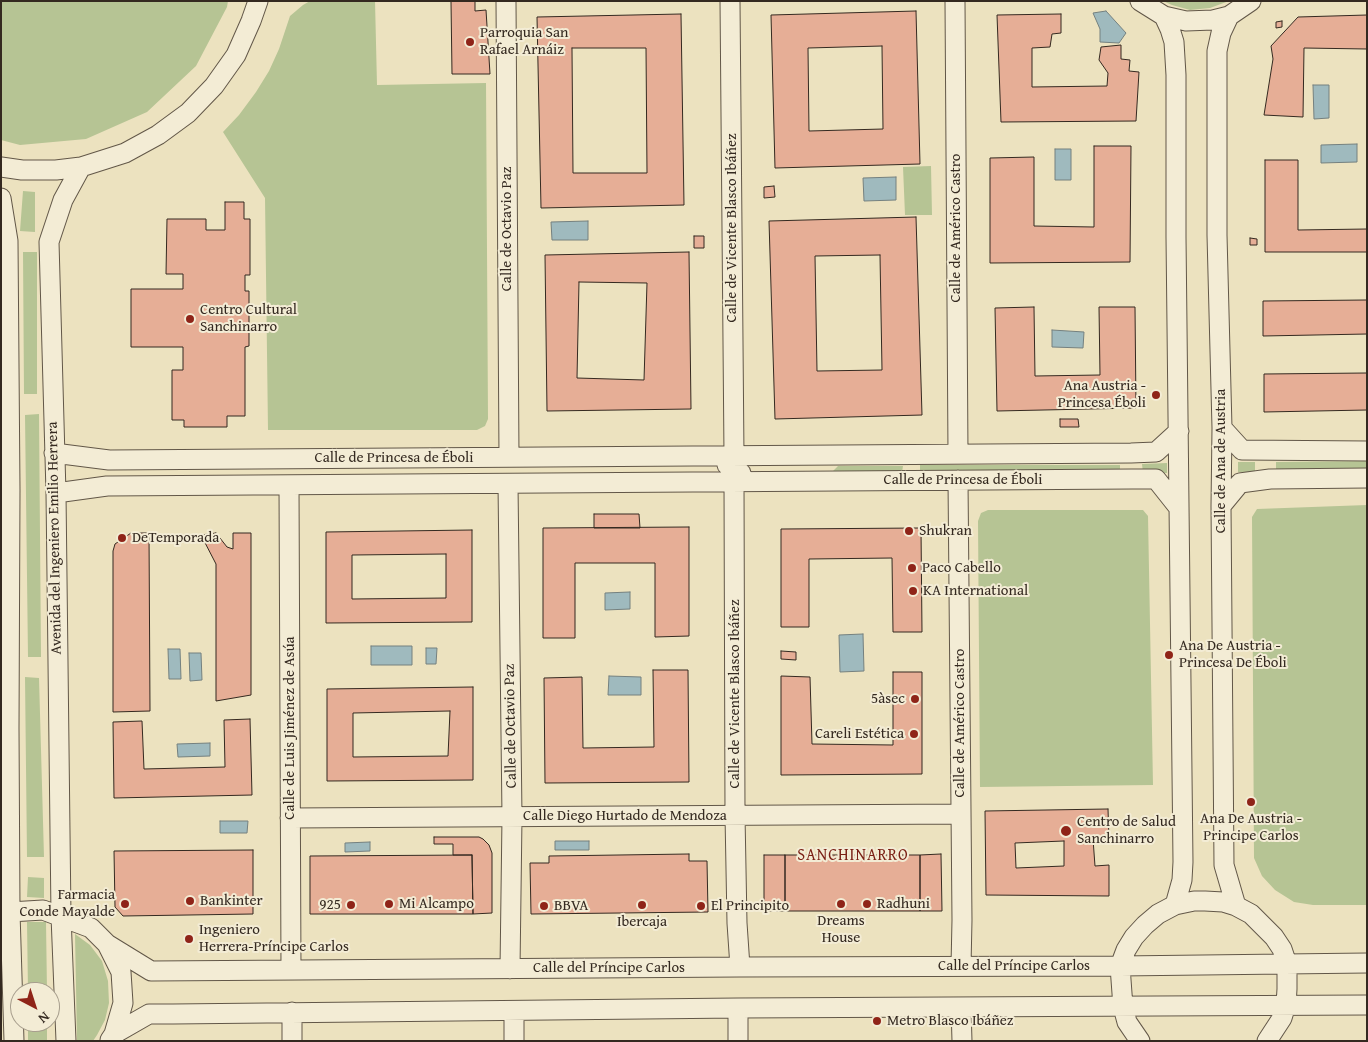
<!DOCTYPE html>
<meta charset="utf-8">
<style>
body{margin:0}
#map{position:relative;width:1368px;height:1042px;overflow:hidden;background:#ece2bf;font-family:"Gentium Book Plus",serif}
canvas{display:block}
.frame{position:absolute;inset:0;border:2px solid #342920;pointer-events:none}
.north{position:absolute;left:10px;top:982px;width:50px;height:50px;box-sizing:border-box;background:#f3ecd5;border:1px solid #a79e8d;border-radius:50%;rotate:140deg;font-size:14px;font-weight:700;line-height:20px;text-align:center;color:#342920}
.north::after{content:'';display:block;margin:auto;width:18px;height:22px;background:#8f2418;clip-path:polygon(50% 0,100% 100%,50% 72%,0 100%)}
</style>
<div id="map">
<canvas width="1368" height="1042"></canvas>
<div class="frame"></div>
<div class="north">N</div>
</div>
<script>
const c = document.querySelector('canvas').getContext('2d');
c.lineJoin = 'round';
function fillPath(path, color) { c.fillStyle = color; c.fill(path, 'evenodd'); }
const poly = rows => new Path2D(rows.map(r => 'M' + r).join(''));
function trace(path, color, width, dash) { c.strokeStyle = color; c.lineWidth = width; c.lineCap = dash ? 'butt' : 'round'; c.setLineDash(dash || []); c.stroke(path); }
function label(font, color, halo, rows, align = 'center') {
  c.font = font + ' "Gentium Book Plus",serif'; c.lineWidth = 4; c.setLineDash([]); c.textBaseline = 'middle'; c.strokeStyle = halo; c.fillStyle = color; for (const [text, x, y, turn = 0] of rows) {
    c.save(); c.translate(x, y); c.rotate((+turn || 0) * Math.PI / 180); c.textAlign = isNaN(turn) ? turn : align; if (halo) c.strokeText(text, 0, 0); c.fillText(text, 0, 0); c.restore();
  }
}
fillPath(poly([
 [1,1,228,1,227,7,196,66,147,112,86,139,20,145,1,140],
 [310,1,375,1,377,85,486,83,488,419,485,426,477,430,268,430,265,198,223,132,239,115,256,92,269,71,279,49,290,16,303,5],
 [1163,1,1229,1,1210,8,1190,10,1172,5],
 [931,166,932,215,905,215,903,167],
 [23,191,35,192,35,232,20,231],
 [23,252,37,252,37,394,24,394],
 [39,414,41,657,28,657,25,415],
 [1367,461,1367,470,1276,472,1276,462],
 [1238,462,1255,462,1255,472,1238,472],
 [1167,463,1167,473,1143,473,1142,464],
 [920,465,1120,465,1120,472,920,474],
 [838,466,903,466,902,472,831,473],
 [1367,505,1367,905,1313,905,1294,902,1275,890,1262,876,1254,858,1252,517,1257,509],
 [988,510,1143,510,1148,516,1153,785,980,787,978,521,981,513],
 [25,677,39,678,44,857,27,857],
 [28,877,44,878,44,898,27,897],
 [27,922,46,922,47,992,28,992],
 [75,934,90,945,102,961,108,981,109,1003,105,1020,97,1035,93,1041,77,1041],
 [28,1022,47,1022,47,1041,28,1041]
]), '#b6c494');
const water = poly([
 [1106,11,1126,33,1119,43,1100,42,1100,29,1093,13,1106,11],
 [1313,85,1329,85,1329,118,1314,119,1313,85],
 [1357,144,1357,162,1321,163,1321,145,1357,144],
 [1055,149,1071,149,1071,180,1055,180,1055,149],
 [896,177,896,200,864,201,863,178,896,177],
 [588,221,588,240,552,240,551,222,588,221],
 [1052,330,1084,332,1083,348,1052,347,1052,330],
 [630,592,630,609,605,610,605,593,630,592],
 [863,634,864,671,840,672,839,635,863,634],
 [371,646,412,646,412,665,371,665,371,646],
 [426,648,437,648,436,664,426,664,426,648],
 [168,649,180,649,181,679,169,679,168,649],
 [189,653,201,653,202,680,190,681,189,653],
 [609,676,641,677,641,695,608,695,609,676],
 [210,743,210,756,178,757,177,744,210,743],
 [220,821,248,821,247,833,220,833,220,821],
 [589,841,589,850,555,850,555,841,589,841],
 [370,842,370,851,345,852,345,843,370,842]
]);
fillPath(water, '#9fbabe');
trace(water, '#74807f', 1);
const building = poly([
 [451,1,475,1,475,11,486,10,490,74,452,74,451,1],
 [916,11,920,164,775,168,771,15,916,11],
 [882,46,883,129,809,131,808,48,882,46],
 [681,14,684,205,541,208,537,17,681,14],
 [572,48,646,48,647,173,573,173,572,48],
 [1061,14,1061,33,1052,34,1050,47,1032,48,1032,87,1107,86,1108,73,1099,60,1101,47,1121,45,1121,59,1130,60,1129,71,1139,72,1136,121,1001,122,997,15,1061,14],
 [1367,15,1367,49,1304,48,1303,117,1264,115,1273,59,1271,46,1298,17,1367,15],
 [1282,21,1282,27,1276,28,1276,22,1282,21],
 [1094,146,1131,146,1130,262,990,263,990,158,1034,157,1034,226,1094,227,1094,146],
 [1265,160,1298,160,1298,230,1367,229,1367,252,1265,252,1265,160],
 [774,186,775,197,764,198,764,187,774,186],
 [225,202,244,202,244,219,250,219,250,275,245,275,245,291,249,291,249,346,245,347,245,416,227,416,227,427,184,427,184,420,172,420,172,370,183,370,183,347,131,347,131,289,183,289,183,274,166,274,167,219,206,219,206,230,225,230,225,202],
 [916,217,922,415,775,419,769,221,916,217],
 [880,255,882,370,817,371,815,256,880,255],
 [694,236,704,236,704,248,694,248,694,236],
 [1250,238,1257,239,1257,245,1250,245,1250,238],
 [689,252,691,409,547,411,545,255,689,252],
 [579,282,647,283,644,380,577,378,579,282],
 [1367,300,1367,334,1263,336,1263,301,1367,300],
 [1034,307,1035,376,1100,375,1099,307,1135,307,1136,408,997,411,995,308,1034,307],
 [1367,373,1367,410,1264,412,1264,374,1367,373],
 [1060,419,1078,419,1079,427,1060,427,1060,419],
 [594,514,639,514,640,528,594,528,594,514],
 [689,527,689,636,655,637,655,563,575,563,575,638,543,638,543,528,689,527],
 [921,528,922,632,893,632,892,558,809,559,809,627,781,627,781,529,921,528],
 [472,530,472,622,326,623,326,532,472,530],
 [446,554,446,598,352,599,352,555,446,554],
 [131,533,149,533,150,711,113,712,113,551,115,544,131,533],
 [216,533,227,547,233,549,233,533,251,533,251,695,216,701,216,564,201,535,216,533],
 [781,651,796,652,796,660,781,659,781,651],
 [653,670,688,670,689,782,545,783,544,678,582,677,583,748,654,747,653,670],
 [893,672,922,672,922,774,781,775,781,676,810,677,812,744,893,745,893,672],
 [473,687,473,780,327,781,327,689,473,687],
 [450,711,448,756,353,757,353,713,450,711],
 [250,719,252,795,114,798,113,722,142,721,144,769,225,767,224,720,250,719],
 [1108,809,1109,840,1093,839,1095,866,1109,865,1109,896,986,895,985,811,1108,809],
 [1064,841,1064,866,1016,868,1015,843,1064,841],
 [434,837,479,837,483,839,489,845,492,853,492,913,473,914,472,855,453,855,453,844,434,844,434,837],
 [253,850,253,914,123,916,115,907,114,851,253,850],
 [689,854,689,861,707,861,708,912,531,914,530,863,549,863,549,856,689,854],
 [941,854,942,911,920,911,920,855,941,854],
 [472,855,473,914,310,914,310,856,472,855],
 [764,855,785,855,785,911,764,911,764,855],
 [785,855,920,855,920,911,785,911,785,855]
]);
fillPath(building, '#e6ae96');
trace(building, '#342920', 1);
const minor = poly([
 [506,1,509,457],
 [955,1,958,454],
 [1140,1,1164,16,1186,21,1213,20,1229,16,1251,1],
 [1164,16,1170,29,1174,42,1176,75,1176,237,1183,862,1182,880,1175,905],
 [1229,16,1221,33,1217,51,1217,235,1222,428,1221,506,1224,865,1236,906],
 [1,167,22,170,56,170,81,167,125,153,158,135,188,113,214,86,236,55,251,21,258,1],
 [1,198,8,241,10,490,9,728,10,912,14,1041],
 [1222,428,1242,450,1367,451],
 [54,453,109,460,1131,453,1156,452,1179,431],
 [727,465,734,456,730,1],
 [958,480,962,920,961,966],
 [508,484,512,817,510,969],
 [289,485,291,970],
 [56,493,107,486,1132,479,1156,479,1179,508],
 [1221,506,1240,483,1270,479,1367,478],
 [290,818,960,814],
 [1,918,10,912,43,910,91,928,107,944,121,972,123,1003,114,1034,110,1040],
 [107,944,151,971,740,967,1120,966,1367,963],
 [740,967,737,923,735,815,734,482,741,473],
 [738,1008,738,1041],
 [961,1008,962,1041],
 [514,1011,514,1041],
 [292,1012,292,1041],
 [114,1034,149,1014,173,1014,738,1008,1367,1005],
 [66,1041,61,916,56,493,49,242,63,200,81,167],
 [1140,1041,1127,1022,1123,1007,1120,966,1126,950,1134,937,1145,925,1158,914,1175,905,1194,901,1205,901,1223,902,1236,906,1251,914,1274,937,1282,949,1287,964,1287,989,1286,1005,1282,1018,1267,1041]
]);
trace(minor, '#625748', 21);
trace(minor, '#f3ecd5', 19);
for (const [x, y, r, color] of [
 [470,42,5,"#8f2418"],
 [190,319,5,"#8f2418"],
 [1156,395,5,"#8f2418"],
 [909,531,5,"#8f2418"],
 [122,538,5,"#8f2418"],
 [912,568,5,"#8f2418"],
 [913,591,5,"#8f2418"],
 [1169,655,5,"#8f2418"],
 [915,699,5,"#8f2418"],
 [914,734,5,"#8f2418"],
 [1251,802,5,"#8f2418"],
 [1066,831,6,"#8f2418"],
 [190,901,5,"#8f2418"],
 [125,904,5,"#8f2418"],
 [389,904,5,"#8f2418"],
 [841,904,5,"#8f2418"],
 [867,904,5,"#8f2418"],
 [351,905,5,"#8f2418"],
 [642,905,5,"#8f2418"],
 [544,906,5,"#8f2418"],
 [701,906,5,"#8f2418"],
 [189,939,5,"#8f2418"],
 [877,1021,5,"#8f2418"]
]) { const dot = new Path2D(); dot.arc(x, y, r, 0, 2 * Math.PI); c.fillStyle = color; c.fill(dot); trace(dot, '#f3ecd5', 2); }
label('15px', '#342920', '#f3ecd5', [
 ["Parroquia San",480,33],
 ["Rafael Arnáiz",480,50],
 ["Centro Cultural",200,310],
 ["Sanchinarro",200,327],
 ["Ana Austria -",1146,386,"right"],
 ["Princesa Éboli",1146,403,"right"],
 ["Shukran",919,531],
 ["DeTemporada",132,538],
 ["Paco Cabello",922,568],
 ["KA International",923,591],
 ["Ana De Austria -",1179,646],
 ["Princesa De Éboli",1179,663],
 ["5àsec",905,699,"right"],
 ["Careli Estética",904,734,"right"],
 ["Ana De Austria -",1251,819,"center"],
 ["Principe Carlos",1251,836,"center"],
 ["Centro de Salud",1077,822],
 ["Sanchinarro",1077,839],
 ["Farmacia",115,895,"right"],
 ["Conde Mayalde",115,912,"right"],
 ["Bankinter",200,901],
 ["Mi Alcampo",399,904],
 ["Radhuni",877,904],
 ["925",341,905,"right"],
 ["BBVA",554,906],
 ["El Principito",711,906],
 ["Dreams",841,921,"center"],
 ["House",841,938,"center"],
 ["Ibercaja",642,922,"center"],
 ["Ingeniero",199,930],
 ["Herrera-Príncipe Carlos",199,947],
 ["Metro Blasco Ibáñez",887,1021]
], 'left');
label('15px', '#342920', '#f3ecd5', [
 ["Calle de Vicente Blasco Ibáñez",732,228,-90],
 ["Calle de Américo Castro",956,228,-90],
 ["Calle de Octavio Paz",507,229,-90],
 ["Calle de Princesa de Éboli",394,458],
 ["Calle de Ana de Austria",1221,461,-90],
 ["Calle de Princesa de Éboli",963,480],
 ["Avenida del Ingeniero Emilio Herrera",55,538,-91],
 ["Calle de Vicente Blasco Ibáñez",735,694,-90],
 ["Calle de Américo Castro",960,723,-90],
 ["Calle de Octavio Paz",511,726,-91],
 ["Calle de Luis Jiménez de Asúa",290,728,-90],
 ["Calle Diego Hurtado de Mendoza",625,816],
 ["Calle del Príncipe Carlos",1014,966],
 ["Calle del Príncipe Carlos",609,968]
]);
c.letterSpacing = '1px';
label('16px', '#7a1f14', '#f3ecd5', [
 ["SANCHINARRO",853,856]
]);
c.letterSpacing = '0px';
</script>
